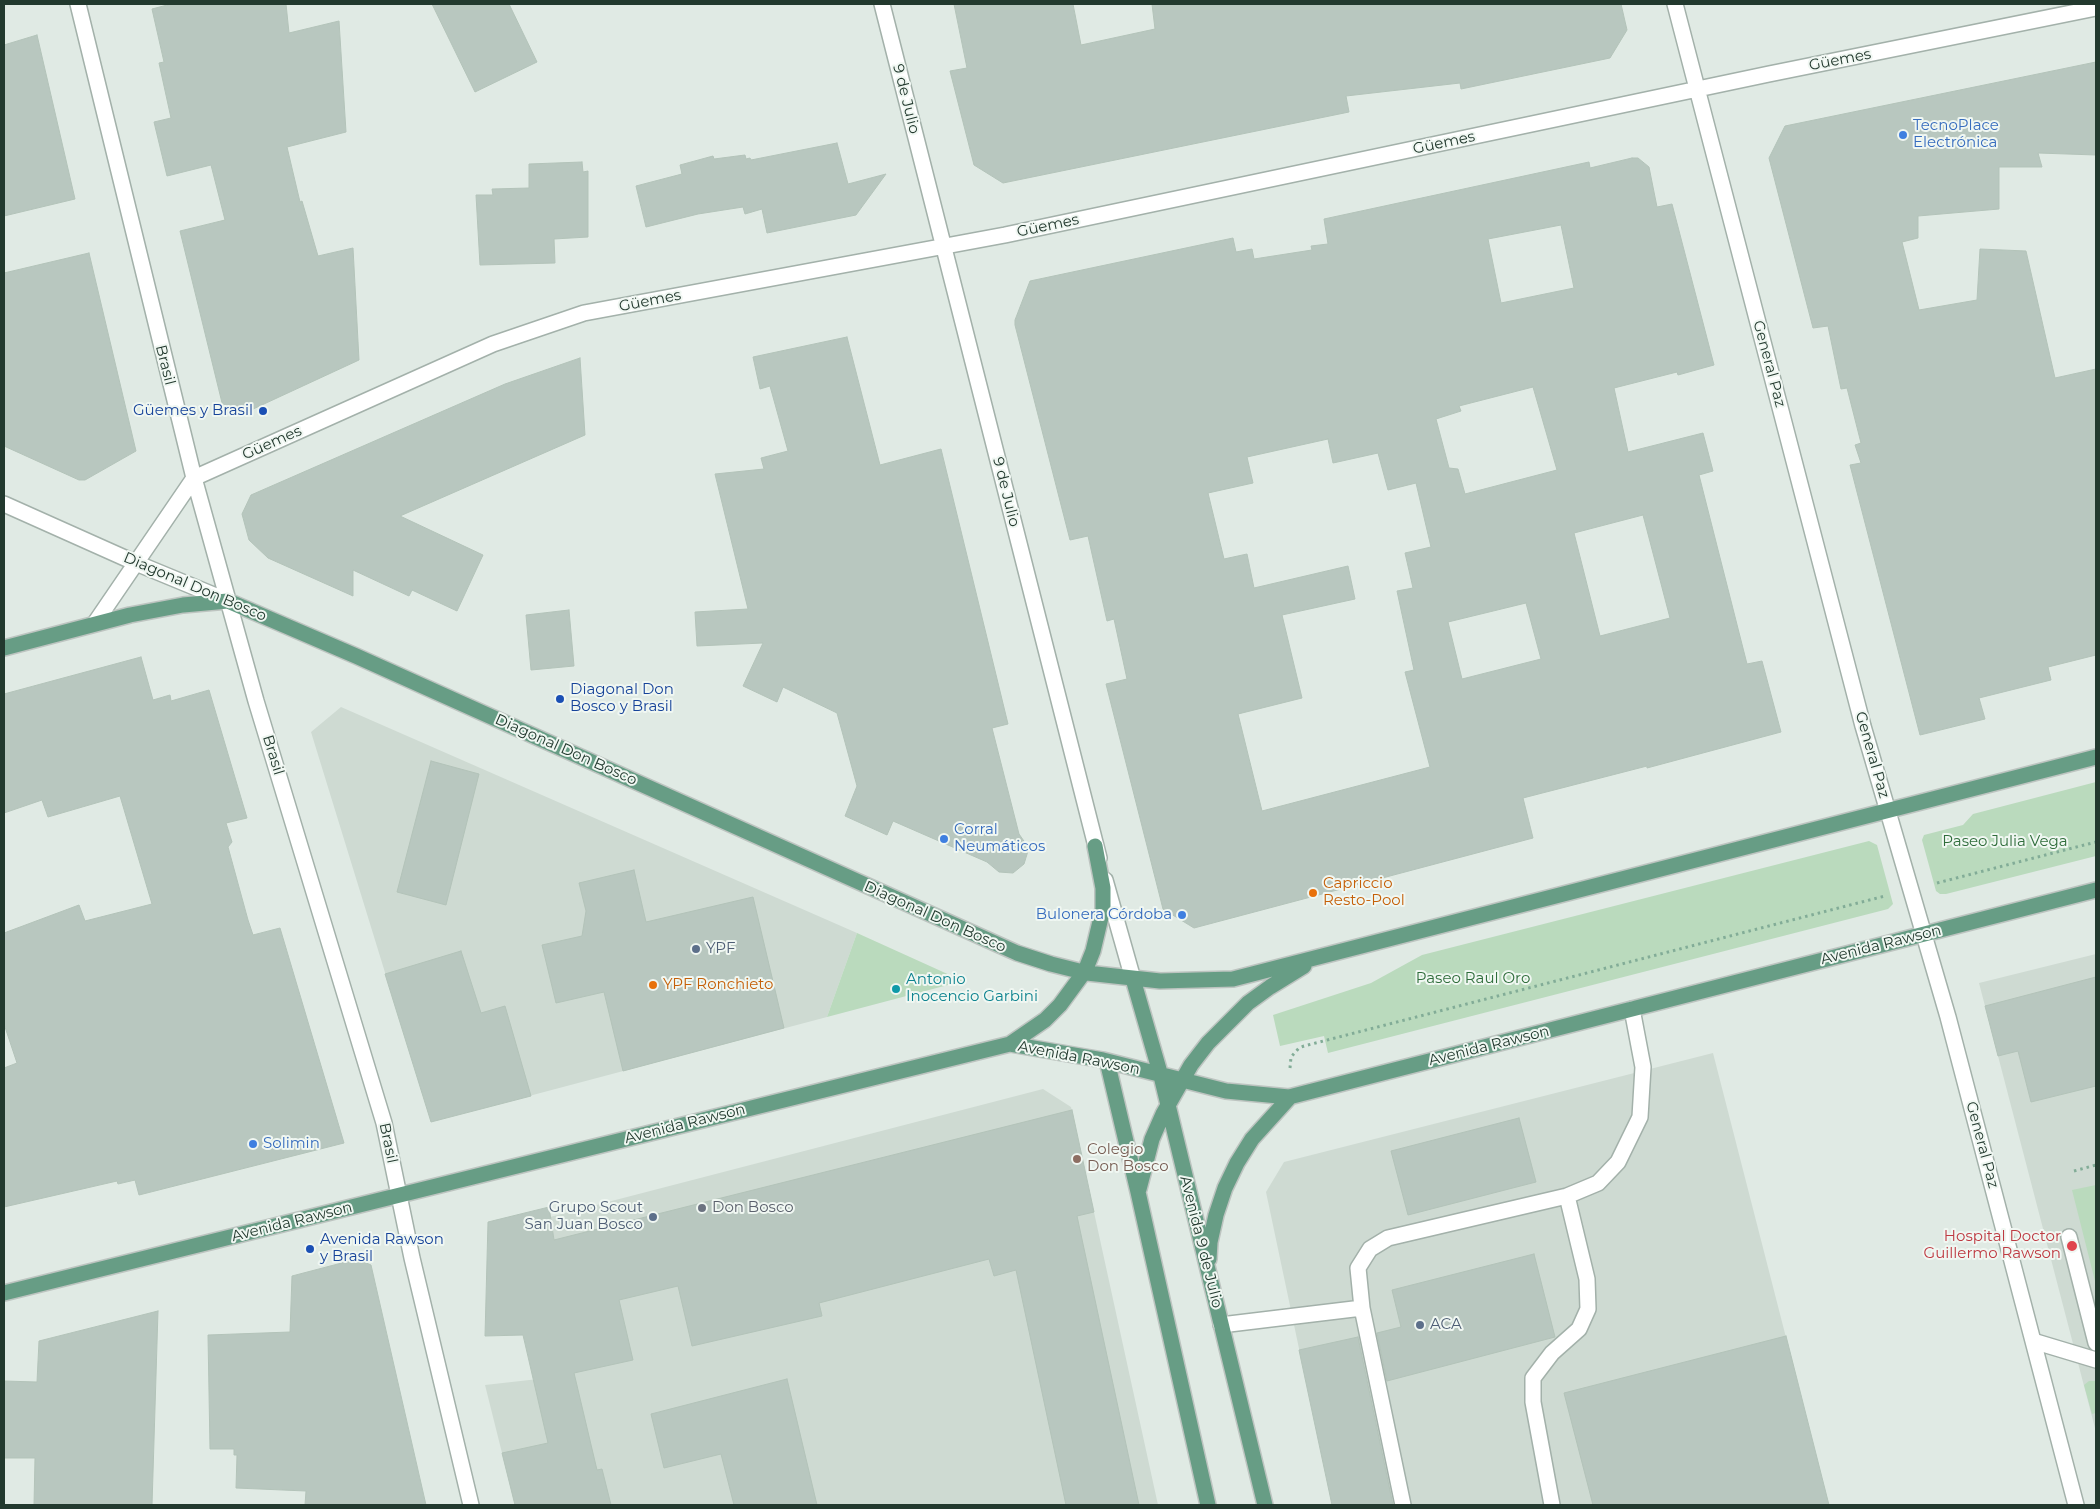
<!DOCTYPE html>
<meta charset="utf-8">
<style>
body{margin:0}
#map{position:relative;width:2100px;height:1509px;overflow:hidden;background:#e0eae4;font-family:Montserrat,sans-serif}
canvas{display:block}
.frame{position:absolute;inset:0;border:5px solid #22392e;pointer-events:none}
</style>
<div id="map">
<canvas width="2100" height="1509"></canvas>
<div class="frame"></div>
</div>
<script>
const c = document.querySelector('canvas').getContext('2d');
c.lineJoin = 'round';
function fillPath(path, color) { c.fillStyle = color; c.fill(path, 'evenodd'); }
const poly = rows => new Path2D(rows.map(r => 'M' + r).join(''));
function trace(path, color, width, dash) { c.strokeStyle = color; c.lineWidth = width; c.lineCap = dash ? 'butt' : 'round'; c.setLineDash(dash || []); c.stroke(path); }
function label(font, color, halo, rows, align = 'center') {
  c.font = font + ' Montserrat,sans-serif'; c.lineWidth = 4; c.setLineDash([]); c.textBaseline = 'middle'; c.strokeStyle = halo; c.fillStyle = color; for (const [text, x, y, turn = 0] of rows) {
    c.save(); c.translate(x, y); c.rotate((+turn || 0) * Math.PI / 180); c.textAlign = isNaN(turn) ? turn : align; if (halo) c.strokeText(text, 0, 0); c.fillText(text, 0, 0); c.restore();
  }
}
fillPath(poly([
 [341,707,857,933,827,1017,431,1122,311,732],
 [2096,954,2096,1432,1979,983],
 [1713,1053,1829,1505,1332,1505,1266,1192,1284,1162],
 [1043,1089,1071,1107,1158,1505,515,1505,485,1385,556,1377,554,1240,550,1217]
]), '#cedad2');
fillPath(poly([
 [2096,782,2096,856,1946,894,1940,894,1936,891,1922,840,1924,835,1963,825,1973,814],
 [1869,841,1877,845,1893,904,1888,909,1328,1053,1324,1036,1280,1046,1273,1015,1371,983,1422,955],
 [857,933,963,981,827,1017],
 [2096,1185,2096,1285,2072,1190],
 [2089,1381,2096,1381,2096,1413,2092,1414,2084,1385]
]), '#badabd');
const building = poly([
 [171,4,286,4,289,33,339,21,346,132,287,147,300,202,302,201,318,256,353,248,359,360,251,410,225,415,180,231,225,220,211,165,167,176,154,122,171,118,159,63,164,62,152,9,171,4],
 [432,4,509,4,537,62,475,92,432,4],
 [954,4,1073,4,1081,45,1155,29,1152,4,1621,4,1627,30,1610,58,1461,89,1460,83,1346,96,1349,112,1003,183,974,165,950,71,967,68,954,4],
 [37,35,75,199,4,216,4,45,37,35],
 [2096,62,2096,155,2038,153,2042,167,1999,167,1999,209,1918,216,1918,238,1902,242,1919,310,1977,300,1980,249,2026,251,2055,378,2096,369,2096,655,2048,667,2051,680,1979,698,1985,719,1920,735,1850,465,1861,463,1855,445,1861,443,1847,388,1841,389,1828,326,1813,328,1769,158,1785,126,2096,62],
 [837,143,848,184,886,174,856,215,767,233,762,209,745,214,743,207,698,214,646,227,636,186,682,174,680,165,713,156,714,159,745,155,746,159,750,158,751,160,837,143],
 [1632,158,1638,158,1649,167,1657,207,1672,204,1714,365,1678,375,1677,372,1614,388,1628,452,1703,433,1713,471,1699,475,1747,664,1762,661,1781,732,1647,768,1647,766,1523,798,1533,838,1194,928,1163,909,1106,684,1127,679,1114,619,1107,621,1088,536,1070,540,1015,325,1015,320,1030,281,1233,238,1236,252,1252,249,1254,259,1312,250,1311,246,1328,244,1324,219,1589,162,1590,168,1632,158],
 [1561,225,1574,288,1501,303,1488,239,1561,225],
 [1533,387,1557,470,1465,494,1458,469,1449,468,1436,419,1461,411,1459,406,1533,387],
 [1328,439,1333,463,1378,453,1388,490,1416,483,1431,547,1405,553,1413,588,1397,591,1414,670,1405,672,1430,767,1262,811,1238,714,1302,698,1282,615,1355,599,1348,566,1254,588,1247,554,1224,559,1208,493,1253,483,1247,457,1328,439],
 [1643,515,1670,618,1600,636,1574,533,1643,515],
 [1526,603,1541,659,1462,679,1448,622,1526,603],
 [582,162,583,172,588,171,588,237,554,239,555,263,480,265,476,195,493,195,492,189,529,188,529,164,582,162],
 [89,253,136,451,85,480,79,480,4,446,4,273,89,253],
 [847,337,880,465,941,449,1008,724,992,728,1019,834,1026,844,1028,851,1024,864,1013,873,999,872,987,862,893,821,887,835,845,816,857,786,837,713,783,687,777,702,743,686,763,643,697,646,695,612,748,609,715,474,764,469,761,458,788,451,770,386,760,389,753,357,847,337],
 [580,358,585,435,400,516,483,555,457,611,412,590,409,596,353,570,353,596,268,558,249,540,242,514,251,495,505,384,580,358],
 [569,610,574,666,531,670,526,615,569,610],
 [141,657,153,700,170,695,171,701,209,690,247,818,226,823,232,842,228,847,248,920,253,935,280,928,344,1143,139,1195,135,1180,118,1184,117,1181,4,1207,4,1068,17,1063,4,1024,4,933,79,905,85,921,152,904,120,796,48,817,42,800,4,813,4,694,141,657],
 [431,761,479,774,446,905,397,892,431,761],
 [634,870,646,922,753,897,784,1028,623,1071,604,992,556,1003,542,945,582,936,586,911,579,883,634,870],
 [461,951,481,1013,505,1006,531,1096,431,1122,385,974,461,951],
 [2096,977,2096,1086,2031,1102,2018,1051,1998,1056,1985,1006,2096,977],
 [1072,1110,1094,1212,1077,1216,1139,1505,1066,1505,1016,1270,994,1276,989,1259,819,1303,822,1316,692,1346,678,1286,619,1300,633,1360,574,1373,597,1470,602,1469,611,1505,515,1505,502,1453,548,1443,523,1335,485,1336,488,1222,549,1207,554,1240,1072,1110],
 [1519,1118,1536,1182,1408,1215,1391,1151,1519,1118],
 [1534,1254,1555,1337,1387,1381,1377,1333,1401,1327,1392,1290,1534,1254],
 [357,1259,371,1265,426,1505,305,1505,306,1491,236,1488,237,1455,234,1455,234,1449,210,1449,208,1335,290,1332,292,1276,357,1259],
 [158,1311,152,1505,34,1505,35,1458,4,1458,4,1381,37,1382,39,1341,158,1311],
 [1786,1336,1829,1505,1593,1505,1564,1393,1786,1336],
 [1358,1337,1393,1505,1332,1505,1299,1350,1358,1337],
 [787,1379,817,1505,734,1505,721,1454,664,1468,651,1414,787,1379]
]);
fillPath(building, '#b8c7bf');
trace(building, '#b3c3b9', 1);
const minor = poly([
 [78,4,194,478,256,701,384,1123,412,1258,471,1505],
 [882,4,1099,858],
 [1675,4,1863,726,1948,1017,2076,1505],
 [4,504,136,563,228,601],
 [95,623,194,478,493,344,584,313,1005,235,1769,74,2096,8],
 [1105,880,1133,979],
 [2069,1237,2096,1343],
 [1221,1325,1362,1308],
 [2033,1341,2096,1360],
 [1403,1505,1362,1308,1358,1268,1370,1249,1388,1238,1567,1196,1598,1183,1618,1162,1640,1117,1643,1067,1632,1009],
 [1552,1505,1533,1402,1533,1378,1552,1353,1579,1329,1588,1309,1587,1279,1567,1196]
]);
const major = poly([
 [4,648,130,615,183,605,228,601,356,656,1017,953,1051,964,1087,973,1160,981,1233,979,2096,757],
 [1133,979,1161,1076,1265,1505],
 [1010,1044,1045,1020,1060,1005,1085,971,1093,951,1103,909,1103,888,1095,846],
 [1107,1061,1138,1192,1208,1505],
 [1139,1189,1152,1139,1163,1114,1191,1065,1208,1043,1248,1003,1270,987,1304,966],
 [1209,1259,1210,1242,1216,1215,1225,1188,1237,1163,1252,1139,1290,1097],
 [4,1293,1010,1044,1103,1060,1226,1091,1289,1097,2096,890]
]);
trace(minor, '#a3b1aa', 18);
trace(major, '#bdc4c0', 18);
trace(poly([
 [1937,883,2096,842],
 [1290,1068,1291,1057,1299,1048,1304,1046,1885,896],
 [2074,1171,2096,1165]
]), '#82ac97', 3, [2.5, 4]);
trace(minor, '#fff', 15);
trace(major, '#679d85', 15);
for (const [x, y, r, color] of [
 [1903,135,5,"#3f7fe0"],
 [263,411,5,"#1a4fb4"],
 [560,699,5,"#1a4fb4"],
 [944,839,5,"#3f7fe0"],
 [1313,893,5,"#e8710a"],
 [1182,915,5,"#3f7fe0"],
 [696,949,5,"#5c6f8a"],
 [653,985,5,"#e8710a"],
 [896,989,5,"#0f9aa8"],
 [253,1144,5,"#3f7fe0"],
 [1077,1159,5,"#8d6e63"],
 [702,1208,5,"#6b7280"],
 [653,1217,5,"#5c6f8a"],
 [2072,1246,6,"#e0444e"],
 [310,1249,5,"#1a4fb4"],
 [1420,1325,5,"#5c6f8a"]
]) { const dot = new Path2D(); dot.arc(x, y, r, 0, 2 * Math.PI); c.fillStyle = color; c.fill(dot); trace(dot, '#f0f7f2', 2); }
label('15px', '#22392e', '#f0f7f2', [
 ["Güemes",1840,60,-11],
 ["9 de Julio",906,99,76],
 ["Güemes",1444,143,-12],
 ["Güemes",1048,226,-12],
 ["Güemes",650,301,-11],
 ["General Paz",1769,364,75],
 ["Brasil",165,365,76],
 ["Güemes",272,443,-24],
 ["9 de Julio",1006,492,76],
 ["Diagonal Don Bosco",195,587,23],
 ["Diagonal Don Bosco",566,750,24],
 ["Brasil",273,755,73],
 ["General Paz",1872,755,74],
 ["Diagonal Don Bosco",935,917,24],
 ["Avenida Rawson",1881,945,-14],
 ["Avenida Rawson",1489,1046,-14],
 ["Avenida Rawson",1079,1058,11],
 ["Avenida Rawson",685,1124,-14],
 ["Brasil",388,1143,78],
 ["General Paz",1982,1145,75],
 ["Avenida Rawson",292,1222,-14],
 ["Avenida 9 de Julio",1201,1242,76]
]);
label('15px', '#366cbe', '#f0f7f2', [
 ["TecnoPlace",1913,126],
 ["Electrónica",1913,143],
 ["Corral",954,830],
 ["Neumáticos",954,847],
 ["Bulonera Córdoba",1172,915,"right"],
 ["Solimin",263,1144]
], 'left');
label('15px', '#164399', '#f0f7f2', [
 ["Güemes y Brasil",253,411,"right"],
 ["Diagonal Don",570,690],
 ["Bosco y Brasil",570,707],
 ["Avenida Rawson",320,1240],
 ["y Brasil",320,1257]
], 'left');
label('15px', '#2f6d3b', '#f0f7f2', [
 ["Paseo Julia Vega",2005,842],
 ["Paseo Raul Oro",1473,979]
]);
label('15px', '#c56008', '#f0f7f2', [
 ["Capriccio",1323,884],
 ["Resto-Pool",1323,901],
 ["YPF Ronchieto",663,985]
], 'left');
label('15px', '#4e5e75', '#f0f7f2', [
 ["YPF",706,949],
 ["Grupo Scout",643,1208,"right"],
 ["San Juan Bosco",643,1225,"right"],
 ["ACA",1430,1325]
], 'left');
label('15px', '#0d838f', '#f0f7f2', [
 ["Antonio",906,980],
 ["Inocencio Garbini",906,997]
], 'left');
label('15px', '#785e54', '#f0f7f2', [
 ["Colegio",1087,1150],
 ["Don Bosco",1087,1167]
], 'left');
label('15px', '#5b616d', '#f0f7f2', [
 ["Don Bosco",712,1208]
], 'left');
label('15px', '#be3a42', '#f0f7f2', [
 ["Hospital Doctor",2061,1237],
 ["Guillermo Rawson",2061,1254]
], 'right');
</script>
